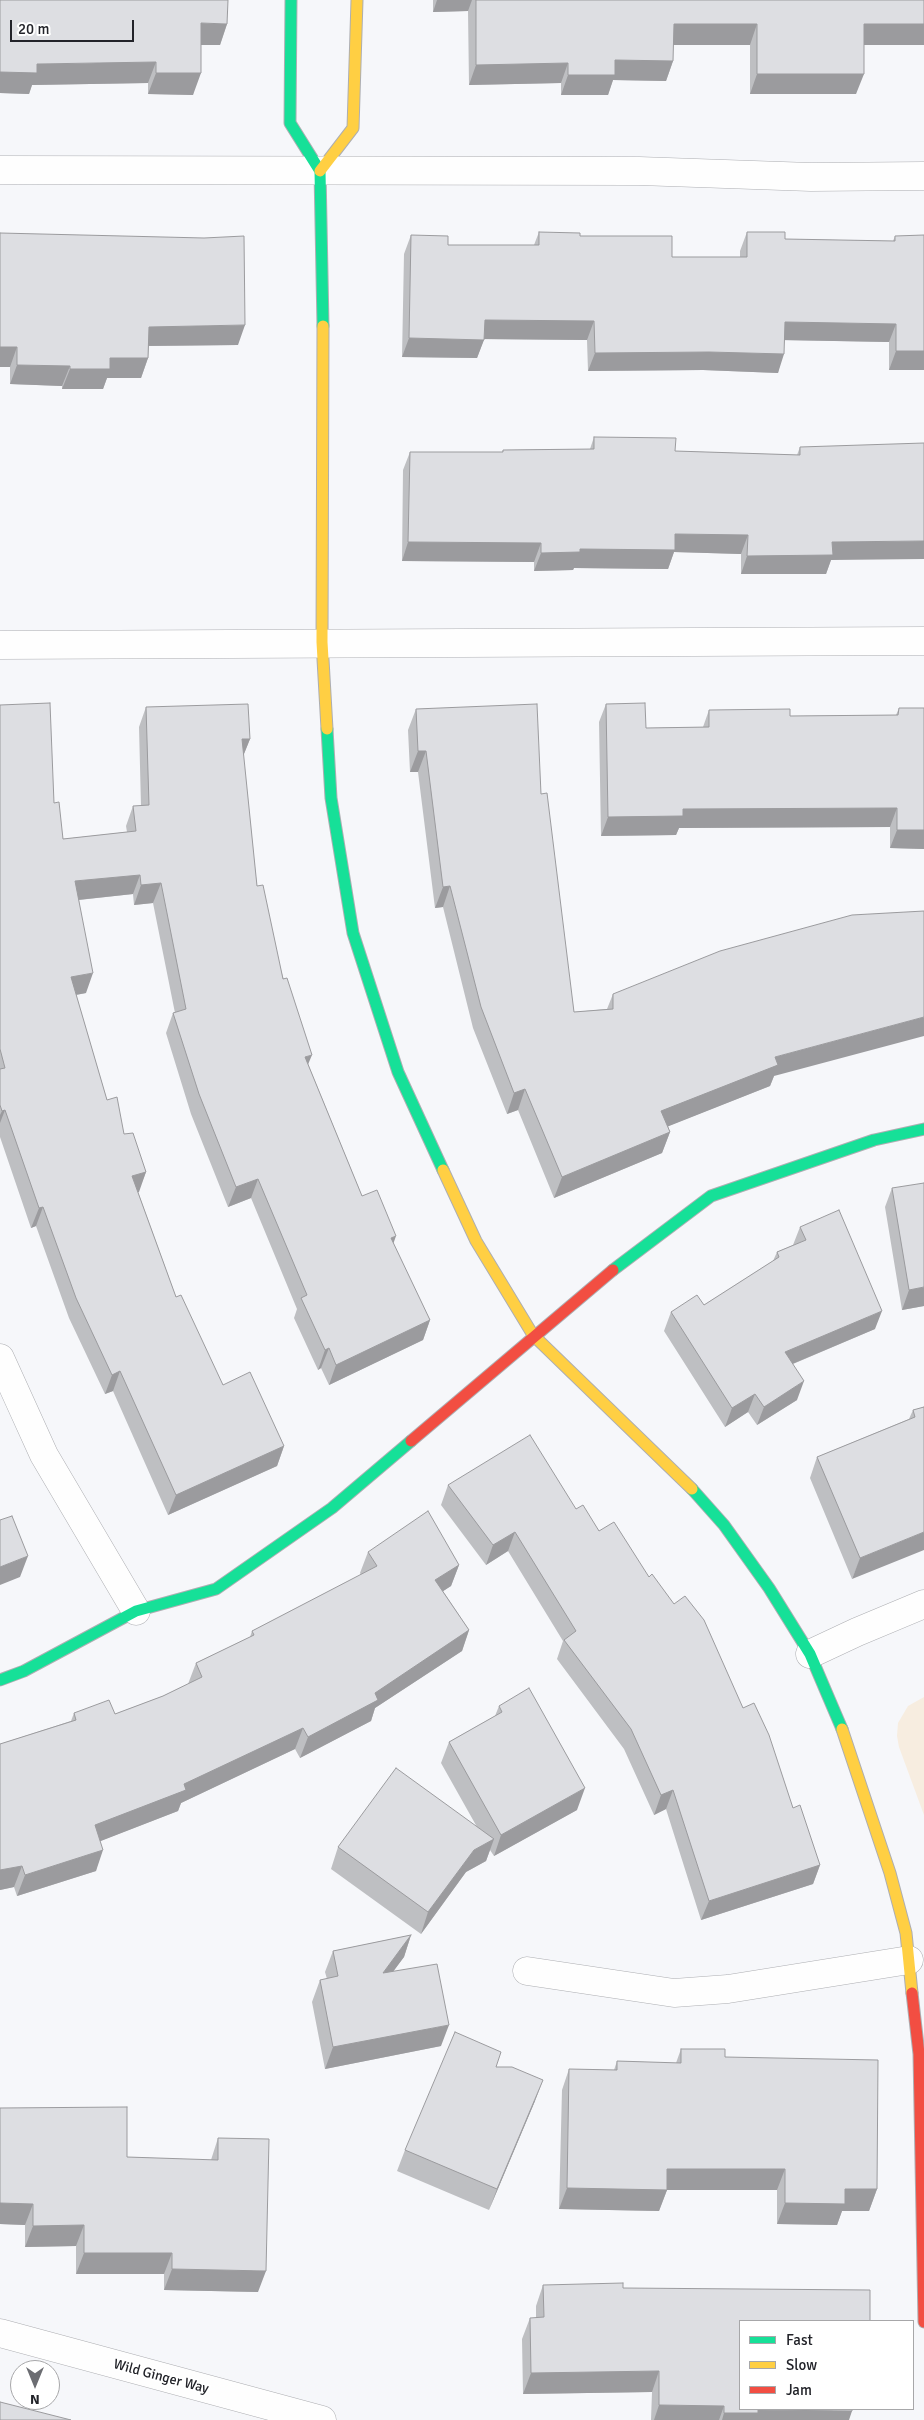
<!DOCTYPE html>
<style>
body{margin:0}
#map{position:relative;width:924px;height:2420px;overflow:hidden;background:#f6f7fa;font-family:Signika,sans-serif}
canvas{display:block}
.legend{position:absolute;left:739px;top:2320px;width:175px;height:90px;box-sizing:border-box;background:#fff;border:1px solid #a7a7a9;margin:0;padding:6px 9px;list-style:none;font-size:15px;color:#222329}
.legend li{display:flex;align-items:center;gap:10px;height:25px}
.legend b{width:25px;border:1px solid #a7a7a9}
.north{position:absolute;left:10px;top:2360px;width:50px;height:50px;box-sizing:border-box;background:#fff;border:1px solid #a7a7a9;border-radius:50%;rotate:180deg;font-size:14px;font-weight:700;line-height:20px;text-align:center;color:#222329}
.north::after{content:'';display:block;margin:auto;width:18px;height:22px;background:#6c6d72;clip-path:polygon(50% 0,100% 100%,50% 72%,0 100%)}
.scale{position:absolute;left:10px;top:20px;width:124px;height:22px;box-sizing:border-box;border:2px solid #222329;border-top:0;padding-left:6px;font-size:15px;line-height:18px;white-space:nowrap;color:#222329;-webkit-text-stroke:4px #fff;paint-order:stroke}
</style>
<div id="map">
<canvas width="924" height="2420"></canvas>
<ul class="legend">
<li><b style="height:6px;background:#16e098"></b>Fast</li>
<li><b style="height:6px;background:#ffcf43"></b>Slow</li>
<li><b style="height:6px;background:#f24e42"></b>Jam</li>
</ul>
<div class="north">N</div>
<div class="scale">20 m</div>
</div>
<script>
const c = document.querySelector('canvas').getContext('2d');
c.lineJoin = 'round';
function fillPath(path, color) { c.fillStyle = color; c.fill(path, 'evenodd'); }
const poly = rows => new Path2D(rows.map(r => 'M' + r).join(''));
function trace(path, color, width, dash) { c.strokeStyle = color; c.lineWidth = width; c.lineCap = dash ? 'butt' : 'round'; c.setLineDash(dash || []); c.stroke(path); }
function label(font, color, halo, rows, align = 'center') {
  c.font = font + ' Signika,sans-serif'; c.lineWidth = 4; c.setLineDash([]); c.textBaseline = 'middle'; c.strokeStyle = halo; c.fillStyle = color; for (const [text, x, y, turn = 0] of rows) {
    c.save(); c.translate(x, y); c.rotate((+turn || 0) * Math.PI / 180); c.textAlign = isNaN(turn) ? turn : align; if (halo) c.strokeText(text, 0, 0); c.fillText(text, 0, 0); c.restore();
  }
}
fillPath(poly([
 [924,1697,924,1815,899,1747,897,1736,898,1723,908,1706]
]), '#f7ede0');
const street = poly([
 [0,170,639,171,811,177,924,176],
 [0,645,924,641],
 [0,1358,44,1455,136,1611],
 [810,1654,857,1632,924,1604],
 [527,1971,674,1993,728,1989,909,1960],
 [0,2333,322,2420]
]);
const fast = poly([
 [291,0,290,123,320,171,323,326],
 [327,729,331,798,353,933,398,1072,443,1170],
 [613,1270,711,1196,874,1140,924,1129],
 [692,1489,724,1525,769,1588,810,1654,842,1729],
 [0,1680,24,1671,136,1611,216,1589,332,1508,411,1441]
]);
const slow = poly([
 [320,171,353,128,357,0],
 [323,326,322,642,327,729],
 [443,1170,476,1241,533,1335,692,1489],
 [842,1729,890,1873,906,1933,912,1993]
]);
const jam = poly([
 [411,1441,613,1270],
 [912,1993,919,2054,924,2322]
]);
trace(street, '#adaeb2', 29);
trace(fast, '#adaeb2', 13);
trace(slow, '#adaeb2', 13);
trace(jam, '#adaeb2', 13);
trace(street, '#fefefe', 28);
trace(fast, '#16e098', 11);
trace(slow, '#ffcf43', 11);
trace(jam, '#f24e42', 11);
fillPath(poly([
 [433,0,924,0,924,45,864,45,856,94,750,94,750,45,673,45,673,61,666,81,613,80,608,95,561,95,561,83,469,85,468,11,433,12],
 [227,24,220,45,201,45,193,95,148,94,148,83,32,85,29,94,0,93],
 [539,232,580,236,672,257,740,257,740,251,747,232,785,239,893,241,895,236,924,370,889,370,889,342,785,340,778,373,703,370,588,371,587,340,484,339,477,358,402,357,404,254,411,235,448,245,534,245],
 [0,233,238,345,149,346,148,358,141,378,107,378,103,389,62,389,62,386,10,384,10,367,0,367],
 [594,437,675,451,797,455,800,447,831,560,826,574,741,574,741,554,674,552,668,569,574,568,573,570,534,571,534,562,402,561,403,470,410,452,502,452,503,450,590,449],
 [606,704,646,728,703,727,709,710,790,716,896,715,899,708,924,708,924,849,890,848,890,827,679,828,676,835,601,836,599,722],
 [0,705,54,803,63,839,127,832,126,826,133,806,141,806,139,727,146,707,250,739,243,756,257,886,308,1064,362,1196,393,1243,430,1320,423,1340,329,1385,321,1368,318,1370,294,1318,297,1309,251,1198,228,1207,191,1114,166,1033,173,1013,175,1013,153,903,134,905,133,894,79,900,86,993,76,995,107,1100,124,1134,146,1172,138,1192,176,1297,223,1385,284,1446,277,1466,168,1515,113,1391,105,1394,69,1318,36,1226,31,1228,0,1137],
 [416,709,541,794,574,1012,607,1009,613,994,774,1076,770,1086,668,1126,670,1132,662,1153,554,1198,518,1110,507,1114,473,1028,443,907,435,908,418,772,410,772,408,730],
 [892,1188,924,1306,902,1310,885,1207],
 [800,1227,875,1329,793,1364,797,1400,757,1425,748,1412,725,1427,664,1331,671,1312,704,1305,773,1261,777,1252,793,1245],
 [924,1407,852,1579,810,1478,817,1457,909,1419,913,1410],
 [448,1485,576,1509,649,1577,743,1708,793,1808,820,1865,813,1884,701,1920,666,1809,654,1815,624,1749,557,1659,563,1641,508,1551,486,1565,441,1505],
 [368,1552,459,1565,451,1586,443,1591,469,1630,462,1651,375,1708,371,1721,300,1758,295,1749,181,1803,178,1811,100,1841,96,1871,17,1896,14,1887,0,1890,0,1744,71,1721,74,1713,115,1714,163,1696,188,1684,196,1663,250,1637,252,1631,361,1575,360,1573],
 [499,1706,577,1810,494,1856,490,1850,486,1861,466,1872,421,1934,331,1869,338,1847,477,1827,441,1763,449,1742,495,1716],
 [411,1935,404,1957,392,1972,441,2046,325,2069,312,2002,320,1980,327,1979,325,1972,333,1951],
 [681,2049,725,2057,877,2189,869,2211,842,2211,837,2225,777,2224,777,2190,667,2190,659,2211,559,2209,562,2090,569,2069,614,2070,617,2061,676,2063],
 [496,2067,535,2101,489,2210,397,2171,405,2150],
 [0,2108,127,2157,211,2160,218,2138,258,2292,164,2290,164,2274,76,2274,76,2246,25,2247,25,2225,0,2224],
 [543,2285,623,2288,849,2420,651,2420,652,2392,523,2394,522,2339,530,2318,536,2318,536,2306]
]), '#bebfc2');
fillPath(poly([
 [437,0,472,0,468,11,433,12],
 [201,23,227,24,220,45,193,45],
 [674,24,757,24,750,45,666,45],
 [864,24,924,24,924,45,856,45],
 [615,60,673,61,666,81,613,80,608,95,561,95,568,75],
 [156,62,148,83,32,85,29,94,0,93,0,72,37,64],
 [568,63,561,83,469,85,476,65],
 [156,73,201,73,193,95,148,94],
 [757,74,864,74,856,94,750,94],
 [485,320,594,321,587,340,478,339],
 [785,322,896,324,889,342,778,340],
 [245,325,238,345,142,346,149,327],
 [409,338,484,340,477,358,402,357],
 [0,347,17,347,10,367,0,367],
 [896,351,924,351,924,370,889,370],
 [709,352,784,354,778,373,703,370,588,371,595,353],
 [110,358,148,358,141,378,107,378,103,389,62,389,70,369],
 [17,365,70,366,62,386,10,384],
 [675,534,748,535,741,554,674,552,668,569,574,568,573,570,534,571,541,553,580,549],
 [924,541,924,559,831,560,826,574,741,574,747,556,832,542],
 [408,542,541,543,534,562,402,561],
 [242,739,250,739,242,759],
 [418,751,426,751,418,772,410,772],
 [897,808,890,827,679,828,676,835,601,836,608,817,683,809],
 [897,830,924,830,924,849,890,848],
 [140,875,133,894,68,901,75,881],
 [161,883,153,903,134,905,141,885],
 [450,886,443,907,435,908,443,887],
 [93,973,86,993,64,997,71,977],
 [924,1017,924,1036,774,1076,770,1086,654,1132,661,1111,775,1057],
 [312,1055,304,1074,305,1057],
 [525,1089,518,1110,507,1114,514,1093],
 [5,1110,0,1123,0,1115,2,1111],
 [670,1132,662,1153,554,1198,562,1177],
 [146,1172,139,1192,125,1196,132,1176],
 [258,1179,251,1198,228,1207,236,1187],
 [43,1207,36,1226,31,1228,39,1208],
 [396,1236,389,1256,391,1238],
 [924,1287,924,1306,902,1310,909,1290],
 [882,1311,875,1329,778,1370,785,1352],
 [430,1320,423,1340,329,1385,336,1365],
 [329,1348,321,1368,318,1370,325,1350],
 [120,1371,113,1391,105,1394,112,1375],
 [804,1381,797,1400,757,1425,764,1407],
 [755,1394,748,1412,725,1427,732,1408],
 [284,1446,277,1466,168,1515,176,1495],
 [515,1532,508,1551,486,1565,493,1545],
 [924,1532,924,1550,852,1579,860,1558],
 [28,1556,20,1577,0,1585,0,1567],
 [459,1565,451,1586,428,1601,435,1580],
 [469,1630,462,1651,375,1708,371,1721,300,1758,308,1737],
 [303,1728,295,1749,181,1803,178,1811,88,1846,95,1825],
 [585,1788,577,1810,494,1856,501,1835],
 [673,1790,666,1809,654,1815,661,1795],
 [494,1839,486,1861,466,1872,421,1934,428,1912,474,1850],
 [103,1850,96,1871,17,1896,25,1875],
 [820,1865,813,1884,701,1920,709,1901],
 [22,1866,14,1887,0,1890,0,1870],
 [411,1935,404,1957,376,1995,383,1973],
 [449,2025,441,2046,325,2069,333,2047],
 [543,2080,535,2101,489,2210,497,2189],
 [667,2169,785,2169,777,2190,667,2190,659,2211,559,2209,567,2188],
 [845,2189,877,2189,869,2211,842,2211,837,2225,777,2224,785,2203],
 [0,2203,33,2204,25,2225,0,2224],
 [84,2225,76,2246,25,2247,33,2226],
 [84,2253,172,2253,164,2274,76,2274],
 [172,2269,266,2271,258,2292,164,2290],
 [659,2371,652,2392,523,2394,531,2373],
 [659,2405,724,2406,719,2420,654,2420],
 [758,2410,852,2411,849,2420,722,2420,724,2413]
]), '#9b9b9e');
const building = poly([
 [0,0,228,0,227,24,201,23,201,73,156,73,156,62,37,64,37,73,0,72,0,0],
 [476,0,924,0,924,24,864,24,864,74,757,74,757,24,674,24,673,61,615,60,615,75,568,75,568,63,476,65,476,0],
 [539,232,580,233,580,236,672,236,672,257,747,257,747,232,785,232,785,239,895,241,895,236,924,235,924,351,896,351,896,324,785,322,784,354,709,352,595,353,594,321,485,320,484,340,409,338,411,235,448,236,448,245,539,245,539,232],
 [0,233,204,238,244,236,245,325,149,327,148,358,110,358,110,369,70,369,70,366,17,365,17,347,0,347,0,233],
 [594,437,676,438,675,451,800,455,800,447,924,443,924,541,832,542,833,555,747,556,748,535,675,534,675,550,580,549,580,552,541,553,541,543,408,542,410,452,503,452,503,450,594,449,594,437],
 [50,703,54,803,59,802,63,839,136,831,133,806,149,805,146,707,248,704,250,739,242,739,257,886,263,885,283,979,287,978,312,1055,305,1057,362,1196,377,1190,396,1236,391,1238,430,1320,336,1365,329,1348,325,1350,301,1298,307,1295,258,1179,236,1187,199,1094,173,1013,186,1009,161,883,141,885,140,875,75,881,93,973,71,977,107,1100,117,1097,124,1134,133,1133,146,1172,132,1176,176,1297,181,1295,223,1385,250,1372,284,1446,176,1495,120,1371,112,1375,76,1298,43,1207,39,1208,5,1110,2,1111,0,1105,0,1069,5,1068,0,1049,0,705,50,703],
 [645,703,646,728,709,727,709,710,790,709,790,716,898,715,899,708,924,708,924,830,897,830,897,808,683,809,683,816,608,817,606,704,645,703],
 [537,704,541,794,547,793,574,1012,613,1009,613,994,720,951,852,915,924,911,924,1017,775,1057,778,1065,661,1111,670,1132,562,1177,525,1089,514,1093,481,1007,450,886,443,887,426,751,418,751,416,709,537,704],
 [924,1183,924,1287,909,1290,892,1188,924,1183],
 [839,1210,882,1311,785,1352,804,1381,764,1407,755,1394,732,1408,671,1312,697,1295,704,1305,779,1257,777,1252,806,1240,800,1227,839,1210],
 [924,1407,924,1532,860,1558,817,1457,915,1417,913,1410,924,1407],
 [530,1435,576,1509,583,1505,599,1531,614,1522,649,1577,652,1574,674,1604,685,1596,704,1620,743,1708,754,1703,769,1735,793,1808,800,1805,820,1865,709,1901,673,1790,661,1795,631,1729,564,1640,576,1631,515,1532,493,1545,448,1485,530,1435],
 [428,1511,459,1565,435,1580,469,1630,375,1693,378,1700,308,1737,303,1728,184,1784,186,1790,95,1825,103,1850,25,1875,22,1866,0,1870,0,1744,76,1720,74,1713,109,1700,115,1714,163,1696,202,1677,196,1663,254,1635,252,1631,377,1566,368,1552,428,1511],
 [12,1516,28,1556,0,1567,0,1520,12,1516],
 [529,1688,585,1788,501,1835,449,1742,502,1712,499,1706,529,1688],
 [396,1768,494,1839,474,1850,428,1912,338,1847,396,1768],
 [411,1935,383,1973,437,1964,449,2025,333,2047,320,1980,338,1976,333,1951,411,1935],
 [455,2032,501,2052,496,2067,512,2067,543,2080,497,2189,405,2150,455,2032],
 [681,2049,725,2049,725,2057,878,2060,877,2189,845,2189,845,2204,785,2203,785,2169,667,2169,667,2190,567,2188,569,2069,617,2070,617,2061,681,2063,681,2049],
 [127,2107,127,2157,218,2160,218,2138,269,2139,266,2271,172,2269,172,2253,84,2253,84,2225,33,2226,33,2204,0,2203,0,2108,127,2107],
 [623,2283,623,2288,870,2290,870,2321,740,2321,740,2409,852,2409,852,2411,758,2410,758,2413,724,2413,724,2406,659,2405,659,2371,531,2373,530,2318,544,2317,543,2285,623,2283],
 [0,2402,71,2420,0,2420,0,2402]
]);
fillPath(building, '#dddee2');
trace(building, '#9b9b9e', 1);
label('14px', '#222329', '#fff', [
 ["Wild Ginger Way",161,2377,15]
]);
</script>
